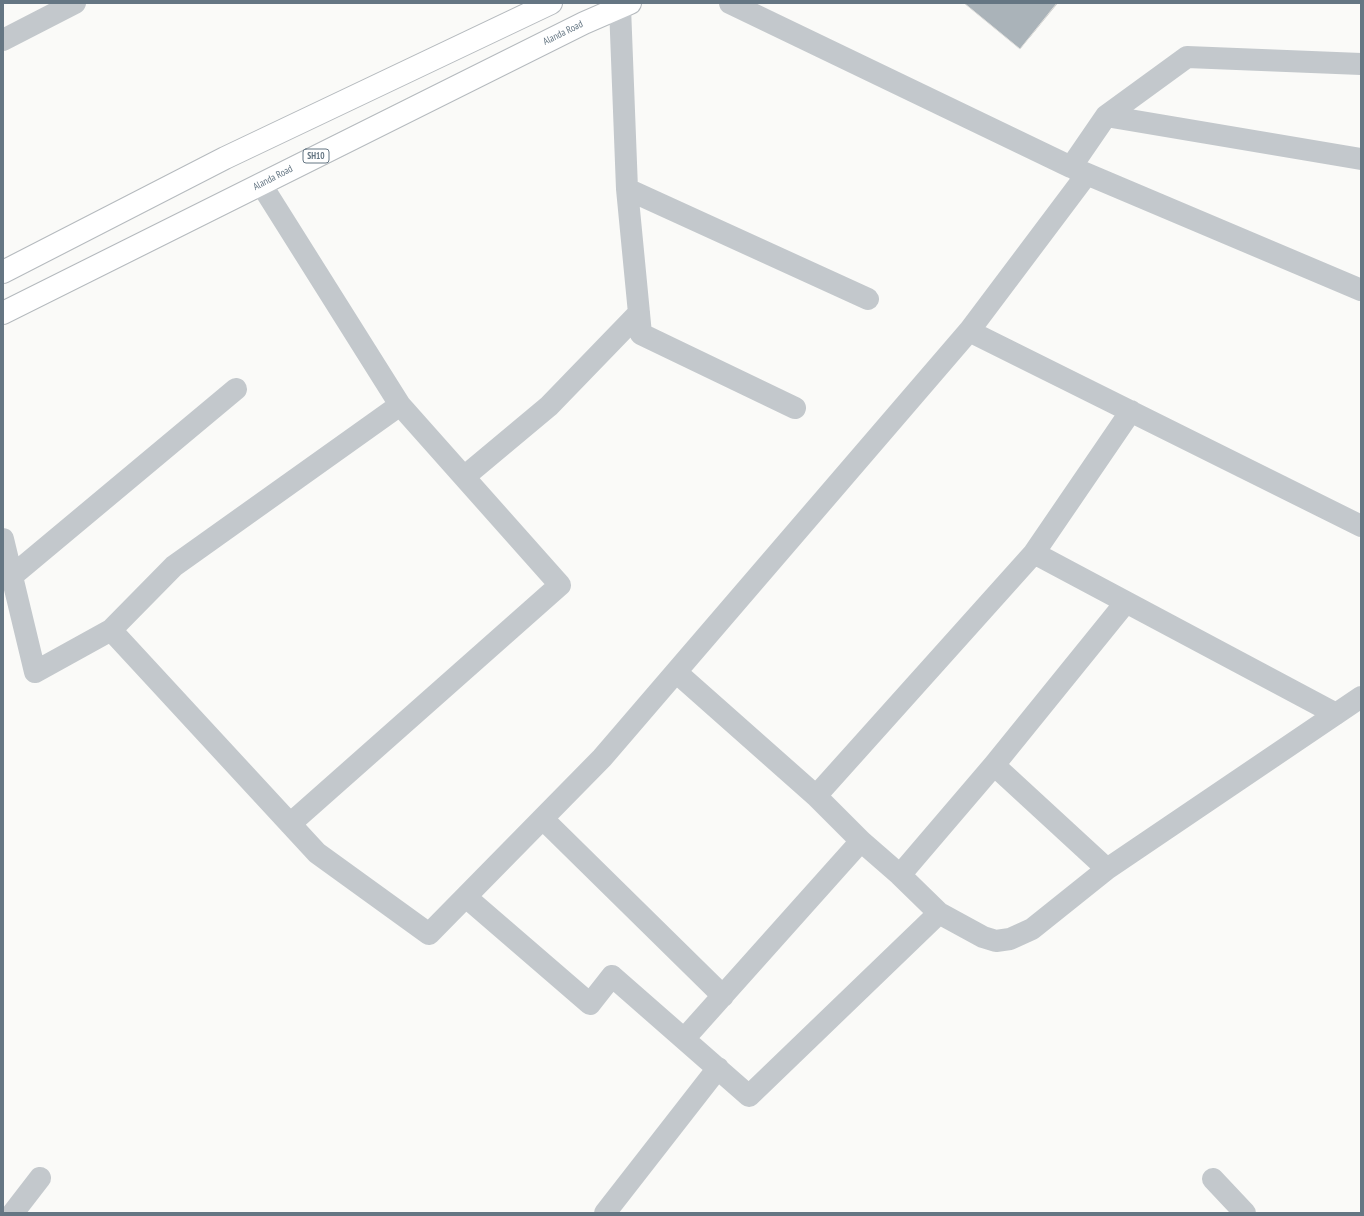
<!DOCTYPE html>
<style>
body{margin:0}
#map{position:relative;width:1364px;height:1216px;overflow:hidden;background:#fafaf8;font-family:"PT Sans Narrow",sans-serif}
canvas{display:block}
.frame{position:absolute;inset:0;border:4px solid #657683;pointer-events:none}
</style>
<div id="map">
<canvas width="1364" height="1216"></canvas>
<div class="frame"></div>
</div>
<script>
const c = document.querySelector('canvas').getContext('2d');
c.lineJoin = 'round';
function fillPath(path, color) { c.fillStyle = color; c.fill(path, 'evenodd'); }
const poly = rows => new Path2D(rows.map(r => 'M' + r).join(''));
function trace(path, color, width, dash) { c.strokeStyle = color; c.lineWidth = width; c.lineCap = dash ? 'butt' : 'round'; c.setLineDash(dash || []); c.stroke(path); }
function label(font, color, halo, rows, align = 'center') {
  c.font = font + ' "PT Sans Narrow",sans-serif'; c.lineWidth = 4; c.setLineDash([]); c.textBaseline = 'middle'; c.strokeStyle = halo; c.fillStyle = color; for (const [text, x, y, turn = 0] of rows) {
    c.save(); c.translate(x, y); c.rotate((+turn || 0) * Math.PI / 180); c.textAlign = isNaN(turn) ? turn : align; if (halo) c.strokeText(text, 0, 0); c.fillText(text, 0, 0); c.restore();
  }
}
fillPath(poly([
 [966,3,1058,3,1031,36,1020,47]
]), '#0003');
const building = poly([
 [964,3,1057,3,1020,49,964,3]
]);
fillPath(building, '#aab3b9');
trace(building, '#dcdcda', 1);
const primary = poly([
 [3,272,225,158,551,3],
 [3,313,584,23,630,3]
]);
trace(primary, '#b5babe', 24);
trace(poly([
 [730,3,1071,167,1106,116,1361,159],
 [620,7,627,189,641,334,795,408],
 [3,40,75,3],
 [1106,116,1187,57,1361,64],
 [1075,169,1361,290],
 [1087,174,969,331,1361,526],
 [261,184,400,405,560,585,290,824],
 [627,189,868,299],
 [464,477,549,406,639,313],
 [3,539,35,672,111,630,317,853,429,934,602,758,969,331],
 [1034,553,1131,411],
 [12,576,236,389],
 [111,630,174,566,400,405],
 [676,672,816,796],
 [994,765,1126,602],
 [543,819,723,996],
 [900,875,861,841,816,796,1034,553,1336,714],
 [466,897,590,1004,612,976,749,1096,939,913,900,875,994,765,1107,869,1361,697],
 [939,913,983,937,996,941,1010,939,1032,929,1107,869],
 [684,1039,861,841],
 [1213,1179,1245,1213],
 [13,1213,40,1178],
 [605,1213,718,1068]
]), '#c3c8cc', 22);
trace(primary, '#fff', 22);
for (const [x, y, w] of [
 [316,156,26]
]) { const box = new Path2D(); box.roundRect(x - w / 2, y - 7, w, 14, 3); c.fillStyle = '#fff'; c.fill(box); trace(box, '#657683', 1); }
label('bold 9px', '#657683', null, [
 ["SH10",316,156]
]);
label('10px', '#657683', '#fff', [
 ["Alanda Road",563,33,-26],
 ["Alanda Road",273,178,-27]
]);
</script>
